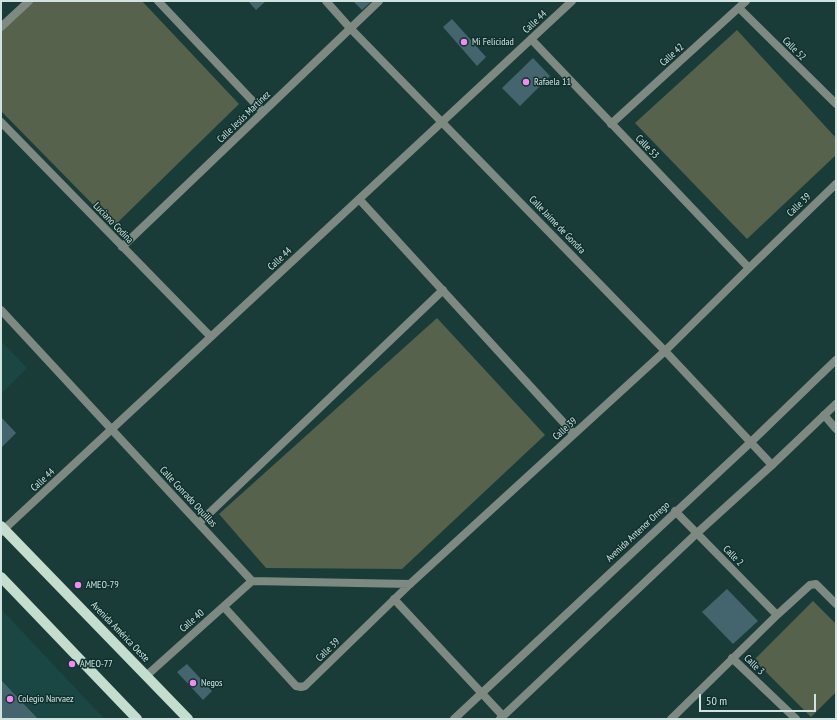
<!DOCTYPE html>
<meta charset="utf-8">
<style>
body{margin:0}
#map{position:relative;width:837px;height:720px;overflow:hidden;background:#1a3c38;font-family:"PT Sans Narrow",sans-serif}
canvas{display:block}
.frame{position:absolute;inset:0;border:2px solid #d0e3e0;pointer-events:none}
.scale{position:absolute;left:699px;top:694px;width:117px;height:18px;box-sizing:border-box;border:2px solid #d0e3e0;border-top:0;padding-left:5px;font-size:12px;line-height:14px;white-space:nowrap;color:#d0e3e0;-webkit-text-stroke:3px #0f312e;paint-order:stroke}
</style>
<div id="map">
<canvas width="837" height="720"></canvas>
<div class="frame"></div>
<div class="scale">50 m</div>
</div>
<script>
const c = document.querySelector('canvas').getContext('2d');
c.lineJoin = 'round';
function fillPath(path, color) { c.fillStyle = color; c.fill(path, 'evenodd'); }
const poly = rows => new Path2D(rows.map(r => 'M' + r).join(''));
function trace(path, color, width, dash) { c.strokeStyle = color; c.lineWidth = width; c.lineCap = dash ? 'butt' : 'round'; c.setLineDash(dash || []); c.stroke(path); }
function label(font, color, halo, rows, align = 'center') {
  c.font = font + ' "PT Sans Narrow",sans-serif'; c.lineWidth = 3; c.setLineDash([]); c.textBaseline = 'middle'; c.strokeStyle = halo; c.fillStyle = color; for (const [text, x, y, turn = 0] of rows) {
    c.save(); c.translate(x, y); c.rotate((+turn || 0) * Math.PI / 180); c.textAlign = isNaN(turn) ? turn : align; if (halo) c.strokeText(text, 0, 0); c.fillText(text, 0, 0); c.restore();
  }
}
fillPath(poly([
 [1,341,27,368,1,394],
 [1,609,93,707,105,719,1,719]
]), '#1a4743');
fillPath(poly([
 [27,1,142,1,239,104,114,226,1,111,1,26],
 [737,30,836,138,836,155,747,239,635,123],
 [437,318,545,435,402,569,266,568,219,514],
 [813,601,836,624,836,692,811,717,754,660]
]), '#56624b');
fillPath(poly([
 [248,1,266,1,256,10],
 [355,1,372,1,362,10,354,2],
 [452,19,486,57,477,66,443,27],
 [533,58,550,76,520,106,502,88],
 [1,417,16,433,1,448],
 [727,589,758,621,733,644,702,612],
 [187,664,212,691,203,700,177,672],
 [1,680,38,719,1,719]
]), '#44656d');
trace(poly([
 [158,1,263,112],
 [326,1,350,28,665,351,772,465],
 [739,8,836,104],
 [1,27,29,1],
 [531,39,749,268],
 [1,122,211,337],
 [611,124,746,1],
 [359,199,574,434],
 [122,247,379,1],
 [1,310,252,581,410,584],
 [824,415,836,429],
 [675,511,777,615],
 [199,523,443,290],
 [1,532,572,1],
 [394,599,503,716],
 [224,607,296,686,301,687,305,686,410,584,665,351,749,268,836,184],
 [732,658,796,719],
 [146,676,252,581],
 [671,719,777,615,810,585,816,584,836,604]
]), '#7d8981', 8);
trace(poly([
 [454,719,751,442,836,360],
 [500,719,696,534,772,465,836,404]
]), '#7d8981', 8);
trace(poly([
 [1,526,188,719],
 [1,577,137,719]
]), '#c4ddcd', 10);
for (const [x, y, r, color] of [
 [464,42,4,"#f38af2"],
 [526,82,4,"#f38af2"],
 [78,585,4,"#f38af2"],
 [72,664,4,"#f38af2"],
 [193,683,4,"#f38af2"],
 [10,699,4,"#f38af2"]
]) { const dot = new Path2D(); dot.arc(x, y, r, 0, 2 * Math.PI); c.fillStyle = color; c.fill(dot); trace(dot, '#0f312e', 1.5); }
label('10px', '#d0e3e0', '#0f312e', [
 ["Calle 44",535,22,-43],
 ["Calle 52",794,49,45],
 ["Calle 42",672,55,-42],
 ["Calle Jesús Martínez",244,117,-44],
 ["Calle 53",647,147,46],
 ["Calle 39",799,205,-44],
 ["Luciano Codina",113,223,46],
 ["Calle Jaime de Gondra",557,225,46],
 ["Calle 44",280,259,-43],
 ["Calle 39",565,429,-42],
 ["Calle 44",43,480,-43],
 ["Calle Conrado Oquillas",188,497,47],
 ["Avenida Antenor Orrego",638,532,-43],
 ["Calle 2",733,556,45],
 ["Calle 40",192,621,-41],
 ["Avenida América Oeste",120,632,46],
 ["Calle 39",328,650,-44],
 ["Calle 3",754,665,44]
]);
label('10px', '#d0e3e0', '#0f312e', [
 ["Mi Felicidad",472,42],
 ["Rafaela 11",534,82],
 ["AMEO-79",86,585],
 ["AMEO-77",80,664],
 ["Negos",201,683],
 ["Colegio Narvaez",18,699]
], 'left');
</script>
